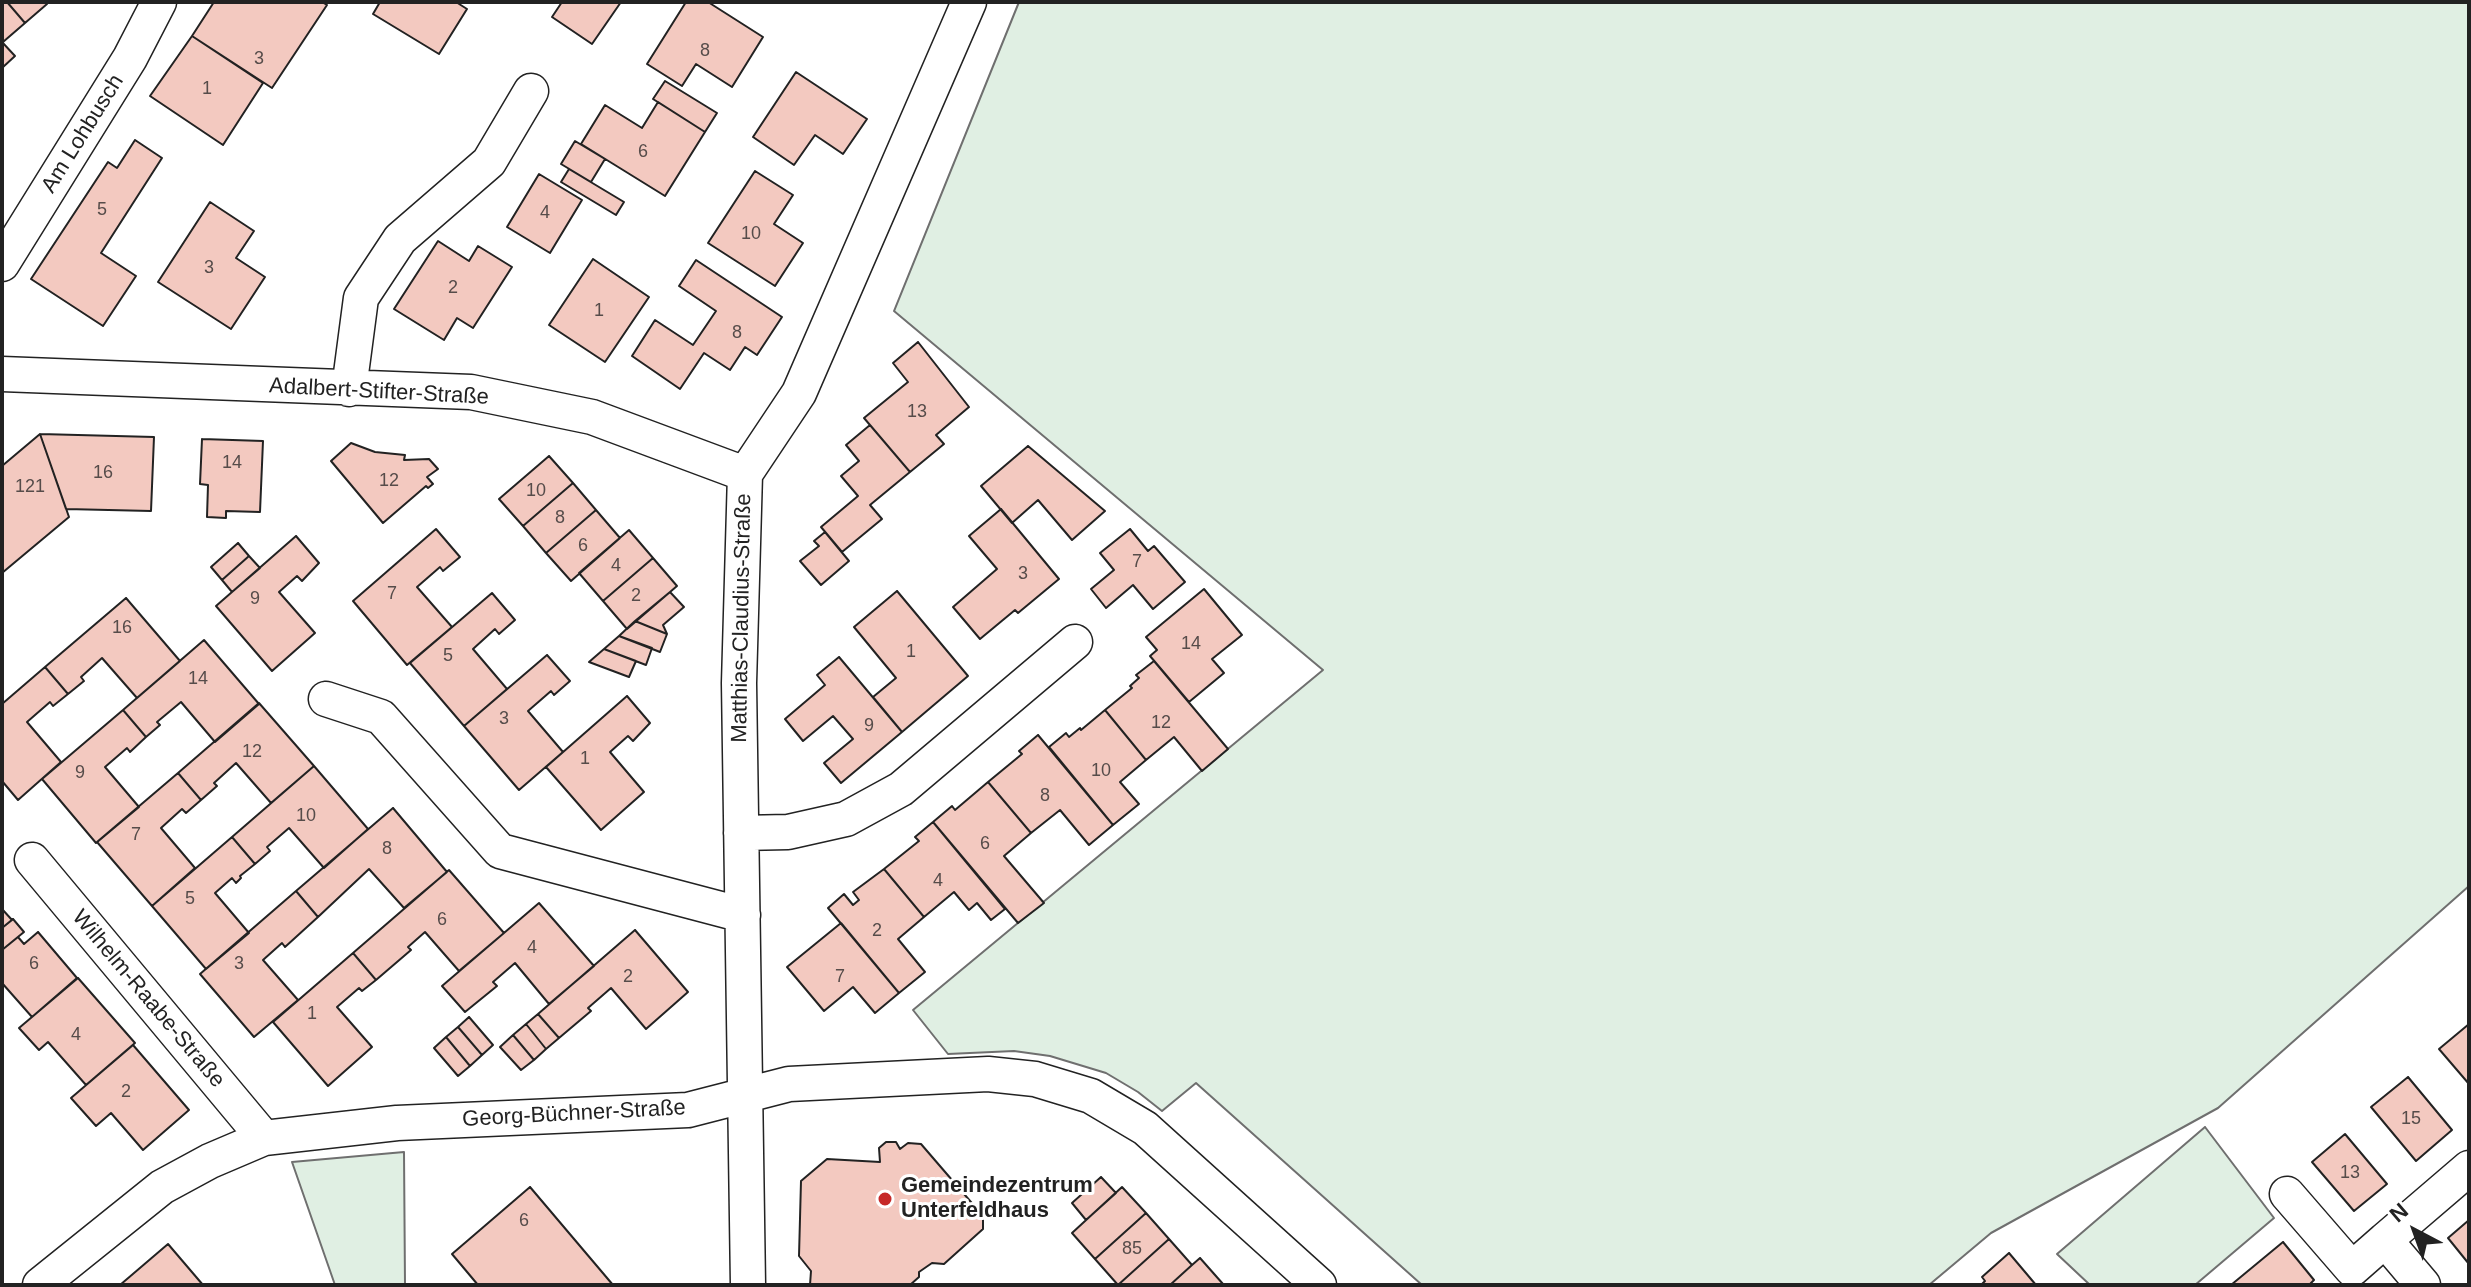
<!DOCTYPE html>
<meta charset="utf-8">
<style>
body{margin:0}
#map{position:relative;width:2471px;height:1287px;overflow:hidden;background:#fff;font-family:Arial,sans-serif}
canvas{display:block}
.frame{position:absolute;inset:0;border:4px solid #222;pointer-events:none}
.north{position:absolute;left:2375px;top:1191px;width:80px;height:80px;-webkit-text-stroke:6px #fff;paint-order:stroke;rotate:319deg;font-size:22px;font-weight:700;line-height:32px;text-align:center;color:#222}
.north::after{content:'';display:block;margin:auto;width:28px;height:36px;background:#222;clip-path:polygon(50% 0,100% 100%,50% 72%,0 100%)}
</style>
<div id="map">
<canvas width="2471" height="1287"></canvas>
<div class="frame"></div>
<div class="north">N</div>
</div>
<script>
const c = document.querySelector('canvas').getContext('2d');
c.lineJoin = 'round';
function fillPath(path, color) { c.fillStyle = color; c.fill(path, 'evenodd'); }
const poly = rows => new Path2D(rows.map(r => 'M' + r).join(''));
function trace(path, color, width, dash) { c.strokeStyle = color; c.lineWidth = width; c.lineCap = dash ? 'butt' : 'round'; c.setLineDash(dash || []); c.stroke(path); }
function label(font, color, halo, rows, align = 'center') {
  c.font = font + ' Arial,sans-serif'; c.lineWidth = 6; c.setLineDash([]); c.textBaseline = 'middle'; c.strokeStyle = halo; c.fillStyle = color; for (const [text, x, y, turn = 0] of rows) {
    c.save(); c.translate(x, y); c.rotate((+turn || 0) * Math.PI / 180); c.textAlign = isNaN(turn) ? turn : align; if (halo) c.strokeText(text, 0, 0); c.fillText(text, 0, 0); c.restore();
  }
}
const green = poly([
 [1019,2,2469,2,2469,886,2218,1108,1991,1233,1929,1285,1422,1285,1196,1083,1162,1111,1138,1092,1106,1073,1050,1056,1014,1051,948,1054,913,1010,1323,670,894,311,1019,2],
 [2205,1127,2274,1218,2195,1285,2090,1285,2057,1254,2205,1127],
 [404,1152,405,1285,335,1285,292,1162,404,1152]
]);
fillPath(green, '#e0efe3');
trace(green, '#6f6f6f', 2);
const building = poly([
 [2,2,7,2,25,23,3,42,2,2],
 [7,2,46,2,47,4,25,23,7,2],
 [214,2,322,2,327,5,272,88,192,36,214,2],
 [380,2,456,2,467,9,439,54,373,14,380,2],
 [562,2,621,2,592,44,552,17,562,2],
 [686,2,708,2,763,37,732,87,696,64,682,86,647,64,686,2],
 [192,36,263,83,223,145,150,96,192,36],
 [2,42,15,56,2,68,2,42],
 [796,72,867,119,843,154,815,135,794,165,753,137,796,72],
 [665,81,717,113,705,132,653,99,665,81],
 [658,102,705,132,665,196,581,144,605,105,642,128,658,102],
 [135,140,162,158,101,253,136,276,103,326,31,279,108,162,117,168,135,140],
 [575,141,605,159,591,182,561,164,575,141],
 [569,169,624,202,616,215,561,182,569,169],
 [755,171,793,195,774,224,803,243,775,286,708,243,755,171],
 [539,174,582,200,550,253,507,227,539,174],
 [210,202,254,231,236,258,265,277,231,329,158,282,210,202],
 [438,241,469,261,478,246,512,267,473,328,457,318,444,340,394,309,438,241],
 [593,259,649,297,605,362,549,325,593,259],
 [696,260,782,317,757,355,745,347,730,370,704,353,680,389,632,356,655,320,693,345,716,311,679,286,696,260],
 [918,342,969,407,936,435,944,444,910,472,864,418,908,382,893,363,918,342],
 [870,425,910,472,870,505,882,519,842,552,821,527,858,496,841,476,859,461,846,445,870,425],
 [40,434,69,517,2,573,2,466,40,434],
 [40,434,154,437,151,511,66,509,40,434],
 [202,439,263,441,260,512,226,511,226,518,207,517,208,485,200,484,202,439],
 [351,443,375,452,405,455,404,460,429,459,438,469,427,477,433,484,428,488,426,486,383,523,331,461,351,443],
 [1028,446,1105,511,1072,540,1038,500,1012,523,981,486,1028,446],
 [549,456,573,483,523,526,499,499,549,456],
 [573,483,596,510,546,553,523,526,573,483],
 [1001,509,1059,579,1018,613,1015,610,980,639,953,607,997,569,969,536,1001,509],
 [596,510,620,538,571,581,546,553,596,510],
 [436,529,460,557,443,571,440,567,417,587,452,627,407,665,353,601,436,529],
 [1130,529,1148,551,1154,546,1185,582,1153,609,1133,585,1106,608,1091,589,1114,570,1100,553,1130,529],
 [629,530,653,558,603,601,579,573,629,530],
 [825,532,849,561,821,585,800,561,819,546,814,541,825,532],
 [296,536,319,563,302,581,297,576,279,592,315,633,272,671,216,606,296,536],
 [238,543,249,556,222,580,211,567,238,543],
 [249,556,260,568,232,592,222,580,249,556],
 [653,558,677,586,627,629,603,601,653,558],
 [1204,589,1242,635,1212,659,1224,673,1189,702,1150,656,1157,650,1146,637,1204,589],
 [897,591,968,676,902,732,873,697,896,678,854,627,897,591],
 [670,592,684,607,663,625,667,634,635,621,670,592],
 [492,593,515,620,499,634,495,629,473,649,507,689,464,726,410,663,492,593],
 [126,598,180,661,137,698,102,658,81,677,84,681,68,694,45,667,126,598],
 [635,621,667,634,660,652,619,636,635,621],
 [619,636,652,648,646,665,604,649,619,636],
 [204,640,259,704,215,742,181,702,157,722,160,725,146,737,123,710,204,640],
 [604,649,636,661,629,677,589,662,604,649],
 [547,655,570,681,554,695,551,691,528,711,563,752,519,790,464,726,547,655],
 [839,657,902,732,841,783,824,763,853,739,833,716,803,741,785,719,825,685,817,675,839,657],
 [1154,661,1228,749,1202,771,1174,737,1146,760,1105,710,1132,688,1130,686,1139,678,1136,675,1154,661],
 [45,667,68,694,53,706,50,702,27,722,61,762,18,800,2,781,2,704,45,667],
 [627,696,650,723,633,741,628,736,610,752,644,792,601,830,546,767,627,696],
 [259,703,314,766,271,803,236,763,214,783,217,786,201,800,178,773,259,703],
 [123,710,146,737,130,752,127,748,105,767,139,807,96,843,42,779,123,710],
 [1105,710,1146,760,1120,782,1139,804,1113,825,1049,747,1066,733,1069,737,1080,728,1081,730,1105,710],
 [1038,735,1113,825,1089,845,1060,810,1031,833,988,782,1022,754,1019,751,1038,735],
 [314,766,368,829,324,868,289,828,267,847,270,851,255,864,232,837,314,766],
 [178,773,201,800,186,813,182,809,161,828,195,868,152,906,97,842,178,773],
 [988,782,1031,833,1004,856,1044,903,1018,923,933,822,952,806,955,810,988,782],
 [393,808,447,872,404,908,369,869,318,917,296,891,393,808],
 [933,822,1005,909,991,920,977,903,969,910,954,892,924,917,884,869,919,841,915,837,933,822],
 [232,837,255,864,240,876,241,878,236,883,232,878,215,893,249,933,206,969,152,906,232,837],
 [884,869,924,917,898,939,925,972,899,993,828,908,844,894,853,905,859,900,853,892,884,869],
 [449,870,504,933,459,971,425,932,408,947,411,950,376,980,353,953,449,870],
 [296,891,318,917,285,947,282,943,263,960,298,1000,254,1037,200,974,296,891],
 [539,903,594,966,549,1004,515,963,493,982,497,986,465,1012,442,986,539,903],
 [2,909,12,920,2,928,2,909],
 [13,919,24,932,2,950,2,928,13,919],
 [841,923,899,993,875,1013,853,987,824,1011,787,967,841,923],
 [635,930,688,992,646,1029,611,988,588,1008,591,1011,559,1038,538,1014,635,930],
 [38,932,77,978,32,1017,2,983,2,950,18,937,24,944,38,932],
 [353,953,376,980,362,991,359,988,337,1007,372,1047,328,1086,273,1022,353,953],
 [78,978,135,1043,86,1085,48,1042,39,1050,19,1028,78,978],
 [538,1014,559,1038,546,1049,526,1024,538,1014],
 [469,1017,493,1045,482,1055,458,1027,469,1017],
 [526,1024,546,1049,534,1060,513,1035,526,1024],
 [2469,1024,2469,1084,2439,1049,2469,1024],
 [458,1027,482,1055,470,1066,446,1037,458,1027],
 [513,1035,534,1060,521,1070,500,1047,513,1035],
 [446,1037,470,1066,458,1076,434,1048,446,1037],
 [133,1045,189,1110,143,1150,111,1113,96,1126,71,1098,133,1045],
 [2408,1077,2452,1130,2416,1161,2371,1107,2408,1077],
 [2345,1134,2387,1184,2354,1211,2312,1162,2345,1134],
 [886,1142,896,1142,900,1149,908,1143,921,1144,983,1216,983,1229,944,1264,932,1263,919,1272,919,1277,910,1285,810,1285,811,1271,799,1256,801,1181,827,1159,880,1162,879,1148,886,1142],
 [1101,1177,1116,1193,1086,1220,1072,1203,1101,1177],
 [530,1187,613,1285,478,1285,452,1254,530,1187],
 [1122,1187,1146,1213,1095,1259,1072,1233,1122,1187],
 [1146,1213,1169,1239,1118,1285,1095,1259,1146,1213],
 [2469,1220,2469,1264,2448,1238,2469,1220],
 [1169,1239,1192,1265,1170,1285,1118,1285,1169,1239],
 [2283,1242,2314,1280,2309,1285,2231,1285,2283,1242],
 [168,1244,203,1285,120,1285,168,1244],
 [2009,1253,2036,1285,1981,1285,1985,1281,1982,1277,2009,1253],
 [1200,1258,1223,1284,1170,1285,1192,1265,1200,1258]
]);
fillPath(building, '#f3c9c0');
trace(building, '#222', 2);
const street = poly([
 [2,264,130,58,159,2],
 [2,374,471,392,592,417,745,474],
 [349,389,361,298,400,239,489,162,531,91],
 [326,699,381,717,500,851,743,915],
 [741,833,788,832,846,819,901,789,1075,642],
 [32,860,264,1138],
 [2287,1194,2352,1269,2385,1240],
 [40,1285,162,1187,210,1161,264,1138,397,1123,688,1110,789,1084,988,1074,1035,1079,1091,1096,1145,1128,1319,1285],
 [748,1285,739,683,745,474,799,393,969,2],
 [2423,1285,2385,1240,2469,1168]
]);
trace(street, '#222', 37);
trace(street, '#fff', 34);
for (const [x, y, r, color] of [
 [885,1199,8,"#c62828"]
]) { const dot = new Path2D(); dot.arc(x, y, r, 0, 2 * Math.PI); c.fillStyle = color; c.fill(dot); trace(dot, '#fff', 3); }
label('18px', '#564c4a', null, [
 ["8",705,51],
 ["3",259,59],
 ["1",207,89],
 ["6",643,152],
 ["5",102,210],
 ["4",545,213],
 ["10",751,234],
 ["3",209,268],
 ["2",453,288],
 ["1",599,311],
 ["8",737,333],
 ["13",917,412],
 ["14",232,463],
 ["16",103,473],
 ["12",389,481],
 ["121",30,487],
 ["10",536,491],
 ["8",560,518],
 ["6",583,546],
 ["7",1137,562],
 ["4",616,566],
 ["3",1023,574],
 ["7",392,594],
 ["2",636,596],
 ["9",255,599],
 ["16",122,628],
 ["14",1191,644],
 ["1",911,652],
 ["5",448,656],
 ["14",198,679],
 ["3",504,719],
 ["12",1161,723],
 ["9",869,726],
 ["12",252,752],
 ["1",585,759],
 ["10",1101,771],
 ["9",80,773],
 ["8",1045,796],
 ["10",306,816],
 ["7",136,835],
 ["6",985,844],
 ["8",387,849],
 ["4",938,881],
 ["5",190,899],
 ["6",442,920],
 ["2",877,931],
 ["4",532,948],
 ["6",34,964],
 ["3",239,964],
 ["2",628,977],
 ["7",840,977],
 ["1",312,1014],
 ["4",76,1035],
 ["2",126,1092],
 ["15",2411,1119],
 ["13",2350,1173],
 ["6",524,1221],
 ["85",1132,1249]
]);
label('22px', '#222', '#fff', [
 ["Am Lohbusch",83,134,-58],
 ["Adalbert-Stifter-Straße",379,392,3],
 ["Matthias-Claudius-Straße",742,618,-89],
 ["Wilhelm-Raabe-Straße",148,999,50],
 ["Georg-Büchner-Straße",574,1114,-3]
]);
label('bold 22px', '#222', '#fff', [
 ["Gemeindezentrum",901,1186],
 ["Unterfeldhaus",901,1211]
], 'left');
</script>
